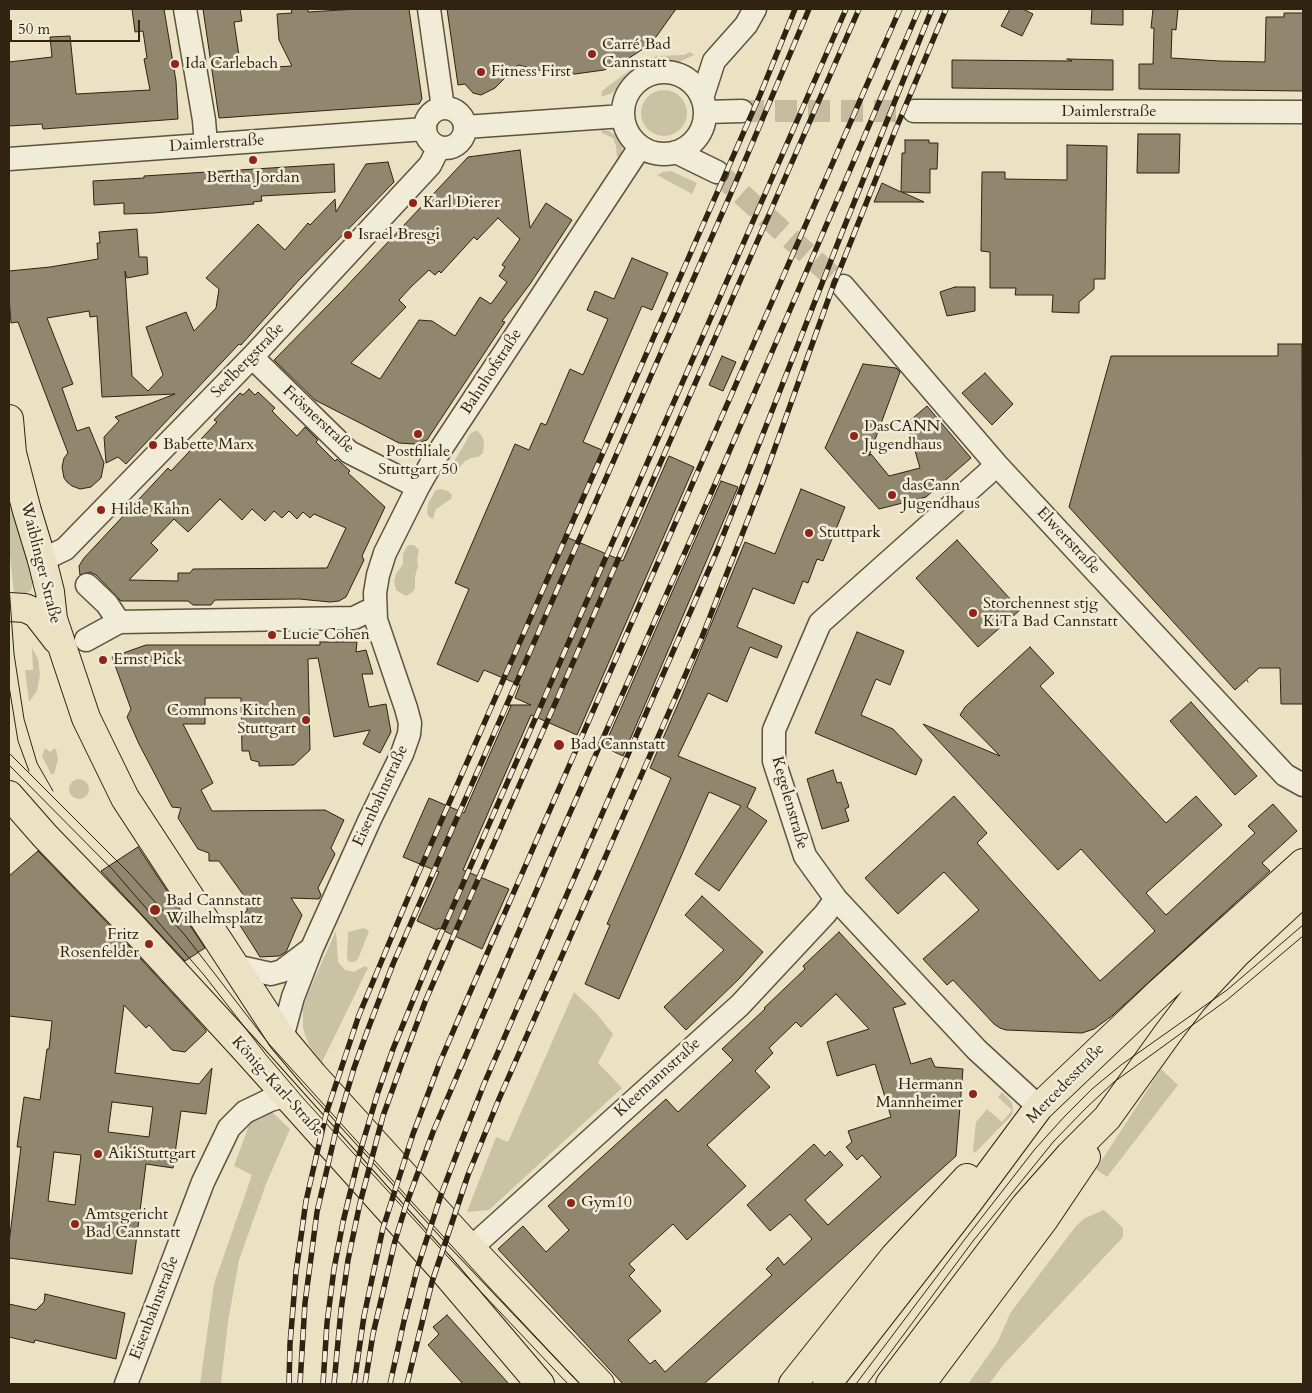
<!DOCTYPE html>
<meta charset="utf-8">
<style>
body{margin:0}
#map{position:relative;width:1312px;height:1393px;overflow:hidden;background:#eae2c3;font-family:Cardo,serif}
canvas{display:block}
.frame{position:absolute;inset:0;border:10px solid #302312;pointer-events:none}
.scale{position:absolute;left:10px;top:20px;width:130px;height:22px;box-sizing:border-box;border:2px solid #302312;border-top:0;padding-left:6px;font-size:15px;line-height:18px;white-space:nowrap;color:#302312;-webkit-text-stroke:4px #f1ecd8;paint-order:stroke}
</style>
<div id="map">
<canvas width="1312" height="1393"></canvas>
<div class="frame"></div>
<div class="scale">50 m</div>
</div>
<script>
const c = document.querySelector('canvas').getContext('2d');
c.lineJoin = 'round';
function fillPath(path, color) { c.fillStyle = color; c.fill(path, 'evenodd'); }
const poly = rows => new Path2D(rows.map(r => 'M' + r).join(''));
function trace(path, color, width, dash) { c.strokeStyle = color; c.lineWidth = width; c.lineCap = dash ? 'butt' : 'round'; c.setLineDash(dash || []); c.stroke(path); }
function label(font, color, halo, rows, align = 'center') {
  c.font = font + ' Cardo,serif'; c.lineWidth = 5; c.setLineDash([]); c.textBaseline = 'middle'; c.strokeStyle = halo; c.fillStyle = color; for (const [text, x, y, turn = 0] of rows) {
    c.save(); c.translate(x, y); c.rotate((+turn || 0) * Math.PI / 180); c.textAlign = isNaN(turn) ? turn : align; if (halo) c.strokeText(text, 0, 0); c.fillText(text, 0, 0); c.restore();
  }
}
fillPath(poly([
 [690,52,694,55,679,62,649,65,637,71,612,93,601,97,602,91,607,87,641,62,649,58,659,56,684,55],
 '641 113a23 23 0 1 1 46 0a23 23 0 1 1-46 0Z',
 [601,130,609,131,618,137,623,146,621,155,617,157,616,146,613,138,602,133],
 [671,171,697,183,692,194,657,175,663,172],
 [475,431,478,431,483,438,484,444,483,453,478,457,471,458,465,461,460,467,457,476,450,476,448,472,448,468,457,457,470,434],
 [440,489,448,491,452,495,451,499,436,509,433,519,430,518,427,513,428,504,435,491],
 [9,490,34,578,31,591,23,594,14,594,9,547],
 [408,545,414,545,419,550,417,559,418,565,415,577,415,588,413,592,406,596,396,590,394,581,396,574,403,564,403,554],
 [32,648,38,659,40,675,37,691,29,702,25,670,33,670],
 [45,748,50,752,55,748,56,750,58,759,54,774,51,774,42,756],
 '69 789a10 10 0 1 1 20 0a10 10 0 1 1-20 0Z',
 [364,928,369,931,358,959,354,962,349,962,347,958,348,932],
 [336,931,338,962,345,970,354,972,365,966,368,968,322,1062,309,1045,305,1035,303,1027,303,1009,308,993],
 [574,992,597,1014,613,1034,598,1063,622,1088,489,1210,467,1212,496,1137,508,1142],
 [1161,1069,1178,1085,1107,1177,1096,1169],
 [1002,1092,1012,1103,1013,1109,1012,1115,975,1153,973,1151,976,1122,987,1109,1002,1122,1012,1110,998,1097],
 [271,1111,290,1129,266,1184,239,1260,228,1322,221,1384,200,1384,214,1284,252,1175,234,1166,252,1117],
 [1104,1210,1123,1228,1123,1237,1004,1364,989,1384,968,1384,997,1343,1011,1312,1076,1226,1085,1218]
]), '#cac2a5');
const building = poly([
 [132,9,164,9,176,81,178,119,43,129,42,124,9,126,9,62,52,57,50,37,70,36,76,94,150,90,144,59,147,58,143,31,135,32,132,9],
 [203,9,240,9,242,21,234,22,241,69,292,66,279,40,277,14,292,13,291,9,308,9,308,12,357,9,409,9,422,99,419,104,219,118,203,9],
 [447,9,676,9,656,37,646,47,623,62,604,70,575,74,551,73,518,65,495,88,481,95,473,93,465,84,458,85,447,9],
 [1010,9,1023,9,1033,14,1022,36,1001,26,1010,9],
 [1092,9,1123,9,1123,25,1091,24,1092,9],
 [1153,9,1178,9,1176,30,1172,29,1171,58,1220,61,1265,62,1266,17,1284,17,1284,13,1303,13,1303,91,1139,89,1139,64,1153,64,1154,28,1151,28,1153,9],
 [1067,59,1113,60,1113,90,952,88,952,60,1072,61,1067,59],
 [1138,134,1180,134,1179,173,1137,173,1138,134],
 [905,140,929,140,929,143,938,143,937,169,930,169,930,193,902,192,924,202,874,202,882,183,901,192,902,153,905,153,905,140],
 [1067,145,1107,146,1105,279,1094,279,1094,289,1079,302,1079,313,1052,312,1053,295,1015,295,1016,288,990,288,990,252,981,251,982,172,1005,172,1005,179,1067,180,1067,145],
 [520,150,530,228,546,203,572,220,530,284,502,321,505,322,427,440,414,444,399,443,315,400,274,360,342,291,468,157,520,150],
 [498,218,520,239,502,265,505,267,499,276,507,282,491,304,480,297,455,336,432,321,419,320,380,379,351,363,406,307,399,300,411,287,429,270,435,275,439,271,441,273,474,237,477,240,498,218],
 [388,162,394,182,299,280,241,345,239,344,126,464,118,457,106,463,104,437,119,421,115,417,175,394,102,397,97,316,90,317,89,311,47,318,73,384,62,388,77,431,89,427,104,463,101,478,91,487,80,489,72,486,67,482,64,478,62,467,64,458,68,453,18,322,11,323,9,298,9,271,50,267,98,259,97,243,100,243,99,232,137,229,139,257,147,257,148,274,127,278,125,271,132,376,148,391,163,375,146,327,186,312,194,331,216,308,219,289,206,278,258,224,285,250,308,223,310,225,335,199,336,212,366,164,388,162],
 [334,164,335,192,261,196,262,201,253,202,254,204,154,213,124,214,124,203,94,205,93,181,144,178,144,176,334,164],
 [632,258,668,273,652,310,642,306,583,442,602,450,564,536,623,561,669,456,694,467,577,735,531,715,463,870,509,889,482,949,438,928,437,930,417,921,439,872,403,857,429,798,464,813,511,706,508,705,531,705,515,698,520,685,484,670,478,682,437,664,469,589,455,583,515,444,529,450,541,423,546,425,570,369,583,375,608,319,587,310,595,291,614,299,632,258],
 [955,287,975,287,975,311,947,316,940,292,955,287],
 [1278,344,1302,344,1303,704,1281,704,1280,668,1259,668,1235,690,1069,507,1111,356,1278,356,1278,344],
 [722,356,736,362,723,391,709,385,722,356],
 [863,364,896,368,900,372,869,456,871,454,889,476,920,468,907,423,927,406,971,458,926,497,879,509,825,448,863,364],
 [985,373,1013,404,992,425,962,393,985,373],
 [249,389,255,395,258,392,275,408,272,411,297,436,305,427,318,440,316,442,335,461,337,459,350,471,348,473,385,507,362,556,364,560,346,597,339,601,330,602,299,599,215,600,211,605,193,605,188,601,121,601,96,575,90,572,80,575,79,566,84,558,168,468,171,471,217,422,214,420,240,393,243,395,249,389],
 [220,499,242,520,252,509,265,521,274,511,282,518,289,511,297,519,303,512,310,518,314,514,346,528,327,568,193,569,190,573,178,573,178,581,129,580,158,550,151,543,174,519,188,532,220,499],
 [721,481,738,487,623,756,604,747,721,481],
 [801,489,845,507,823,561,817,559,808,583,803,581,794,604,753,588,737,627,782,646,777,658,750,647,727,702,708,693,678,756,756,788,747,807,767,821,719,891,695,874,741,806,709,792,619,999,585,984,610,925,607,924,671,778,650,768,682,695,745,542,775,554,801,489],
 [957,540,1020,610,978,647,916,578,957,540],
 [857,632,904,651,890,685,876,679,861,715,893,729,922,760,916,775,815,733,857,632],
 [320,642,357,642,356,652,366,650,373,674,362,674,369,707,386,704,391,732,380,753,363,744,370,730,334,737,318,658,308,659,310,750,294,765,259,766,259,762,251,760,249,751,242,751,241,698,205,698,205,724,183,724,213,783,201,790,212,811,325,810,344,820,331,848,335,854,318,888,321,895,319,899,291,898,302,915,286,952,279,956,260,957,236,919,247,911,247,900,219,861,209,861,209,853,198,849,178,818,181,808,172,807,139,744,127,717,131,709,112,657,146,645,320,645,320,642],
 [1030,647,1054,673,1040,686,1166,823,1196,796,1222,825,1146,893,1166,915,1255,833,1248,826,1273,804,1297,831,1262,863,1270,871,1113,1015,1094,1029,1082,1033,1006,1030,1000,1028,994,1024,953,980,947,985,923,959,979,910,944,872,898,914,865,878,954,796,987,833,977,843,1100,981,1155,931,1081,849,1058,870,923,724,1000,756,960,715,965,707,1030,647],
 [1191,702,1257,776,1235,795,1170,721,1191,702],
 [833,770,837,783,841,782,849,807,845,809,849,821,822,829,807,779,833,770],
 [138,847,205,948,185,961,101,871,138,847],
 [38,851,118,934,206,1030,206,1032,185,1052,172,1050,149,1025,146,1028,124,1005,115,1073,199,1084,212,1068,206,1114,181,1111,173,1168,146,1164,132,1274,9,1258,9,1243,21,1147,17,1147,24,1097,40,1100,47,1049,49,1049,52,1021,9,1016,9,876,38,851],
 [112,1102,153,1107,149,1137,108,1132,112,1102],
 [54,1152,81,1155,75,1205,48,1201,54,1152],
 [702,896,763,952,739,979,686,1030,664,1007,724,950,685,915,702,896],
 [839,932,906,1004,893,1008,911,1064,931,1058,935,1067,963,1069,956,1156,704,1384,623,1384,498,1249,523,1226,546,1252,569,1230,548,1206,666,1099,678,1112,733,1060,722,1049,765,1009,764,1008,805,969,803,966,839,932],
 [836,994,869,1029,827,1042,837,1076,875,1064,891,1117,848,1131,852,1142,846,1147,857,1160,862,1155,881,1177,828,1225,805,1200,843,1165,830,1151,825,1156,814,1144,747,1205,770,1231,790,1214,812,1239,784,1265,778,1257,766,1269,772,1275,665,1372,655,1360,650,1364,628,1340,661,1311,629,1276,635,1270,629,1264,673,1224,687,1240,746,1186,707,1145,770,1087,755,1071,773,1053,769,1048,796,1022,801,1027,836,994],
 [45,1294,125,1313,116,1359,35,1340,34,1343,9,1337,9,1304,36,1310,44,1302,45,1294],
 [447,1315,509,1384,463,1384,428,1345,439,1334,433,1327,447,1315]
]);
fillPath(building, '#91866e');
trace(building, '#302312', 1);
trace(poly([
 [742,111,914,111],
 [717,172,843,286]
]), '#c5bca0', 22, [22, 11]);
const minor = poly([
 [185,9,204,120,206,145],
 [429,9,443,108],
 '623 113a41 41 0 1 1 82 0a41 41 0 1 1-82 0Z',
 [702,98,714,61,746,25,755,9],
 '425 128a20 20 0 1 1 40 0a20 20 0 1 1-40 0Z',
 [914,111,1303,112],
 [705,112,742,111],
 [465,127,623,116],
 [676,152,717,172],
 [9,159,425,129],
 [843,286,997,465,1285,775,1303,785],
 [252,357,349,452,418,487],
 [997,465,820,623,774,730,774,761,805,856,836,899,977,1050,1039,1107],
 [42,560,65,549,252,357,430,165,439,147],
 [87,585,107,604,119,622],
 [86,640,119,622,354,618,366,612],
 [235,966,271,974,282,971,311,949],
 [282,1038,293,997,312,948,370,819,402,754,409,734,410,723,406,708,376,620,375,593,378,575,385,553,418,487,431,464,640,147],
 [471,1248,740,1005,825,914,836,899],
 [126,1384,203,1182,229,1128,245,1112,270,1100,285,1096]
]);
const major = poly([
 [9,419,12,453,27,511,42,560,50,592,53,619,86,718,125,798,282,1038,313,1075,460,1237,600,1384],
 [9,607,25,608,36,613,57,640],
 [9,795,45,836,129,923,244,1048,443,1270,540,1384],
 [793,1384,894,1257,967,1178],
 [827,1384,967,1204,1039,1107,1160,992,1303,863],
 [890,1384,1025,1206,1070,1155,1107,1118,1168,1033,1193,1000,1237,953,1303,892],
 [921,1384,1045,1218,1086,1157]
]);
trace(minor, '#5e533e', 25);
trace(major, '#302312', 30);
trace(minor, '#f1ecd8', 22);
trace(major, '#eae2c3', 28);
trace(poly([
 [9,586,14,654,24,719,37,763,53,791],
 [1247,680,1248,682],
 [9,686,18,741,29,771],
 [9,753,128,872,184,934,269,1044,489,1287,580,1384],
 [9,765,113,870,204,975,267,1056,303,1098,449,1258,568,1384],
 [856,1384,965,1239,1035,1149,1065,1116,1092,1089,1121,1065,1227,990,1303,925],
 [867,1384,973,1241,1054,1141,1086,1108,1114,1082,1227,1000,1303,936]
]), '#302312', 1);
const rail = poly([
 [289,1384,290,1344,296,1272,306,1201,326,1114,359,1015,418,874,760,95,795,9],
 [300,1384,305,1303,317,1212,337,1126,354,1068,368,1029,393,964,735,184,809,9],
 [323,1384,327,1323,334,1269,343,1222,360,1152,378,1092,393,1049,430,959,846,9],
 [334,1384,341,1310,348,1260,360,1203,383,1116,401,1066,425,1002,466,907,859,9],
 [354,1384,364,1316,383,1228,413,1134,440,1062,461,1013,900,9],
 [365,1384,373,1334,395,1241,406,1205,433,1132,555,847,723,466,919,9],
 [390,1384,404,1321,418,1266,441,1195,462,1140,484,1084,717,551,841,235,932,9],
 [407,1384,432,1282,468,1175,499,1099,702,637,763,481,832,289,895,131,946,9]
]);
trace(rail, '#302312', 5.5);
trace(rail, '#f1ecd8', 4, [11]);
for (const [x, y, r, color] of [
 [592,54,5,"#8f2418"],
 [175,64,5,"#8f2418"],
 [481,72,5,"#8f2418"],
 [253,160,5,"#8f2418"],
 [413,203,5,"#8f2418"],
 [348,235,5,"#8f2418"],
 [418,434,5,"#8f2418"],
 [854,436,5,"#8f2418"],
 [153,445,5,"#8f2418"],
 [892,495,5,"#8f2418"],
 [101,510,5,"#8f2418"],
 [809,533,5,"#8f2418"],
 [973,613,5,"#8f2418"],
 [272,635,5,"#8f2418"],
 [103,660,5,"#8f2418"],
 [306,720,5,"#8f2418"],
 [559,745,6,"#8f2418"],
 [155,910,6,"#8f2418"],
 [149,944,5,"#8f2418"],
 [973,1094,5,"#8f2418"],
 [98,1154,5,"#8f2418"],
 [571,1203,5,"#8f2418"],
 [75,1224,5,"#8f2418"]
]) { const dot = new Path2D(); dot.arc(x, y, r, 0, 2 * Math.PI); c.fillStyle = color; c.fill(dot); trace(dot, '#f1ecd8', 2); }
label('16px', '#302312', '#f1ecd8', [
 ["Carré Bad",602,45],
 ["Cannstatt",602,63],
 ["Ida Carlebach",185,64],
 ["Fitness First",491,72],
 ["Bertha Jordan",253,178,"center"],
 ["Karl Dierer",423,203],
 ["Israel Bresgi",358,235],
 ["DasCANN",864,427],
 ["Jugendhaus",864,445],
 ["Babette Marx",163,445],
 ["Postfiliale",418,452,"center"],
 ["Stuttgart 50",418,470,"center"],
 ["dasCann",902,486],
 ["Jugendhaus",902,504],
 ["Hilde Kahn",111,510],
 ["Stuttpark",819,533],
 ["Storchennest stjg",983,604],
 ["KiTa Bad Cannstatt",983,622],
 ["Lucie Cohen",282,635],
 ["Ernst Pick",113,660],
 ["Commons Kitchen",296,711,"right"],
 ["Stuttgart",296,729,"right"],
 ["Bad Cannstatt",570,745],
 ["Bad Cannstatt",166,901],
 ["Wilhelmsplatz",166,919],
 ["Fritz",139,935,"right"],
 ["Rosenfelder",139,953,"right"],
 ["Hermann",963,1085,"right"],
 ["Mannheimer",963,1103,"right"],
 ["AikiStuttgart",108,1154],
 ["Gym10",581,1203],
 ["Amtsgericht",85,1215],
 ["Bad Cannstatt",85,1233]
], 'left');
label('16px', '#302312', '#f1ecd8', [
 ["Daimlerstraße",1109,112],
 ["Daimlerstraße",217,144,-4],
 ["Seelbergstraße",248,361,-46],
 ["Bahnhofstraße",492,372,-57],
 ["Frösnerstraße",318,420,43],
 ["Elwertstraße",1068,541,47],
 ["Waiblinger Straße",40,563,76],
 ["Eisenbahnstraße",381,796,-65],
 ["Kegelenstraße",789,803,74],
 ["Kleemannstraße",658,1078,-42],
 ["Mercedesstraße",1066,1084,-46],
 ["König-Karl-Straße",277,1087,48],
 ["Eisenbahnstraße",155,1308,-69]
]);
</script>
